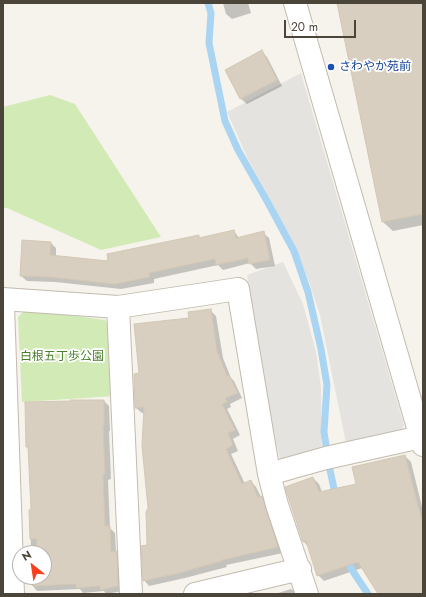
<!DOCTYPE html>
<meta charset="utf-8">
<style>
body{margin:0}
#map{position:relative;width:426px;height:597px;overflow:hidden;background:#f6f3ec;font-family:Jost,sans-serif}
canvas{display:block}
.frame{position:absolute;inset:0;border:4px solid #4b4439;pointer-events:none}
.north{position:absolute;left:12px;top:545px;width:40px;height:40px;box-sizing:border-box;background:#fff;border:1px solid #b7b4b0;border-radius:50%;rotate:330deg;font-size:11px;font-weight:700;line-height:16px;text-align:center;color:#4b4439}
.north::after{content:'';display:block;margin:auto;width:14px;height:18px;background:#fc3f1d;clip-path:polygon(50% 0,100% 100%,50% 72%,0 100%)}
.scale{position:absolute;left:284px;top:20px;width:72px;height:18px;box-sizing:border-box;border:2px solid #4b4439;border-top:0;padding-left:5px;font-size:12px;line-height:14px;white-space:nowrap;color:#4b4439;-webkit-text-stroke:3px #fff;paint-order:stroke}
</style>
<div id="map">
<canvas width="426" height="597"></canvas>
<div class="frame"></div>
<div class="north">N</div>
<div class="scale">20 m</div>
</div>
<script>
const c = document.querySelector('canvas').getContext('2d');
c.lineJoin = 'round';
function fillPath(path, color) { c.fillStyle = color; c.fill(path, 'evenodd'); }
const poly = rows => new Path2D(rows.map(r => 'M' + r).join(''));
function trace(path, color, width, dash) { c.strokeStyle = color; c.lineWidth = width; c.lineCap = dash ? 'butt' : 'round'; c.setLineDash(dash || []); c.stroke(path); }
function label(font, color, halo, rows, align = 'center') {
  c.font = font + ' Jost,"Noto Sans JP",sans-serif'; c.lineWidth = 3.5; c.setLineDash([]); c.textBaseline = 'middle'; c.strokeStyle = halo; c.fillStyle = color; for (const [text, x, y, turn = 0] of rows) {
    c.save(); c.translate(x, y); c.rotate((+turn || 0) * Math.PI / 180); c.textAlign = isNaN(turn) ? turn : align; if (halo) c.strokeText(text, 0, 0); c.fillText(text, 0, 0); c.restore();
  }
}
fillPath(poly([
 [50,95,75,104,161,237,101,250,7,208,3,208,3,107],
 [26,309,105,320,110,325,116,396,22,402,18,317]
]), '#d2eab5');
fillPath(poly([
 [301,73,404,425,402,429,351,445,346,443,320,315,309,282,294,244,247,157,227,112],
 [283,262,303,304,316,352,321,387,322,452,281,463,274,435,247,275]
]), '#e5e3e0');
fillPath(poly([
 [223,3,248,3,251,13,232,19,226,14],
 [338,3,423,3,423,225,393,231,383,222],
 [262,52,267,57,282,86,247,104,241,99,226,70],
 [234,231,239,238,263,233,269,238,275,266,256,269,250,263,223,270,218,265,154,279,154,283,121,289,55,282,27,281,21,276,51,243,56,248,56,256,109,262,198,236,201,238],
 [210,310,216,316,223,358,231,378,234,381,242,398,230,404,231,407,227,409,240,435,233,439,238,451,231,454,245,484,251,481,256,487,261,497,267,503,283,553,226,565,227,567,185,578,149,586,144,580,148,545,149,508,144,413,142,413,136,408,140,374,190,319],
 [104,401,109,406,110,431,109,431,111,479,108,480,110,528,115,533,116,552,122,558,123,591,106,594,104,591,83,593,80,589,37,591,32,585,32,577,44,577,44,553,31,553,30,510,32,510,29,449,26,446],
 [405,456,411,462,423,511,423,594,379,594,362,568,324,581,318,575,309,547,303,541,313,478,319,484,322,492,357,485],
 [291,589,297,594,275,594]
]), '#0003');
trace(poly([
 [208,3,211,13,209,43,225,121,238,150,267,201,294,251,308,292,321,349,327,385,324,432,330,470,336,498],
 [349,557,350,567,368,594]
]), '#a9d4f2', 7);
const building = poly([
 [337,3,423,3,423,214,382,222,337,3],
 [262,50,277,80,240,99,225,70,262,50],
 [234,230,236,238,264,231,270,260,249,264,248,258,216,265,215,259,149,273,150,277,115,284,49,277,20,276,22,240,51,242,50,255,108,261,107,254,199,235,199,238,234,230],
 [211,309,217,351,227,376,229,375,238,393,225,398,227,402,222,404,235,430,228,433,233,445,226,449,242,484,251,480,258,497,262,496,278,547,222,560,222,561,179,573,143,581,141,546,147,545,146,512,148,508,142,446,144,407,135,408,134,374,139,373,134,324,189,318,188,312,211,309],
 [71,400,104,400,104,426,103,426,105,474,103,474,105,526,110,526,111,552,117,551,118,586,100,590,100,586,76,588,76,584,33,586,34,577,44,577,44,553,36,553,37,539,30,539,29,510,31,509,28,447,26,447,25,402,71,401,71,400],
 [405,455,423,525,423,594,378,594,358,562,317,576,306,541,303,542,285,487,313,477,319,492,356,484,352,467,405,455]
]);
fillPath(building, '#d8cfc1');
trace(building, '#d3c7b4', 1);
const minor = poly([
 [295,3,423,445],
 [3,299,118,307,238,289,269,474,277,505,307,594],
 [3,305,13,594],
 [118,307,131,594],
 [269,474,326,458,421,437],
 [195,594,300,569]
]);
trace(minor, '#c2bbae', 24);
trace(minor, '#fff', 22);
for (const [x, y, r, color] of [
 [331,67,4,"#1a4fb4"]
]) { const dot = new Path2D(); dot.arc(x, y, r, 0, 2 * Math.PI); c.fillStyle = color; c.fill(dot); trace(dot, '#fff', 1.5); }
label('12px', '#164399', '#fff', [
 ["さわやか苑前",339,67]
], 'left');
label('12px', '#4a7f2a', '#fff', [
 ["白根五丁歩公園",62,357]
]);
</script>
